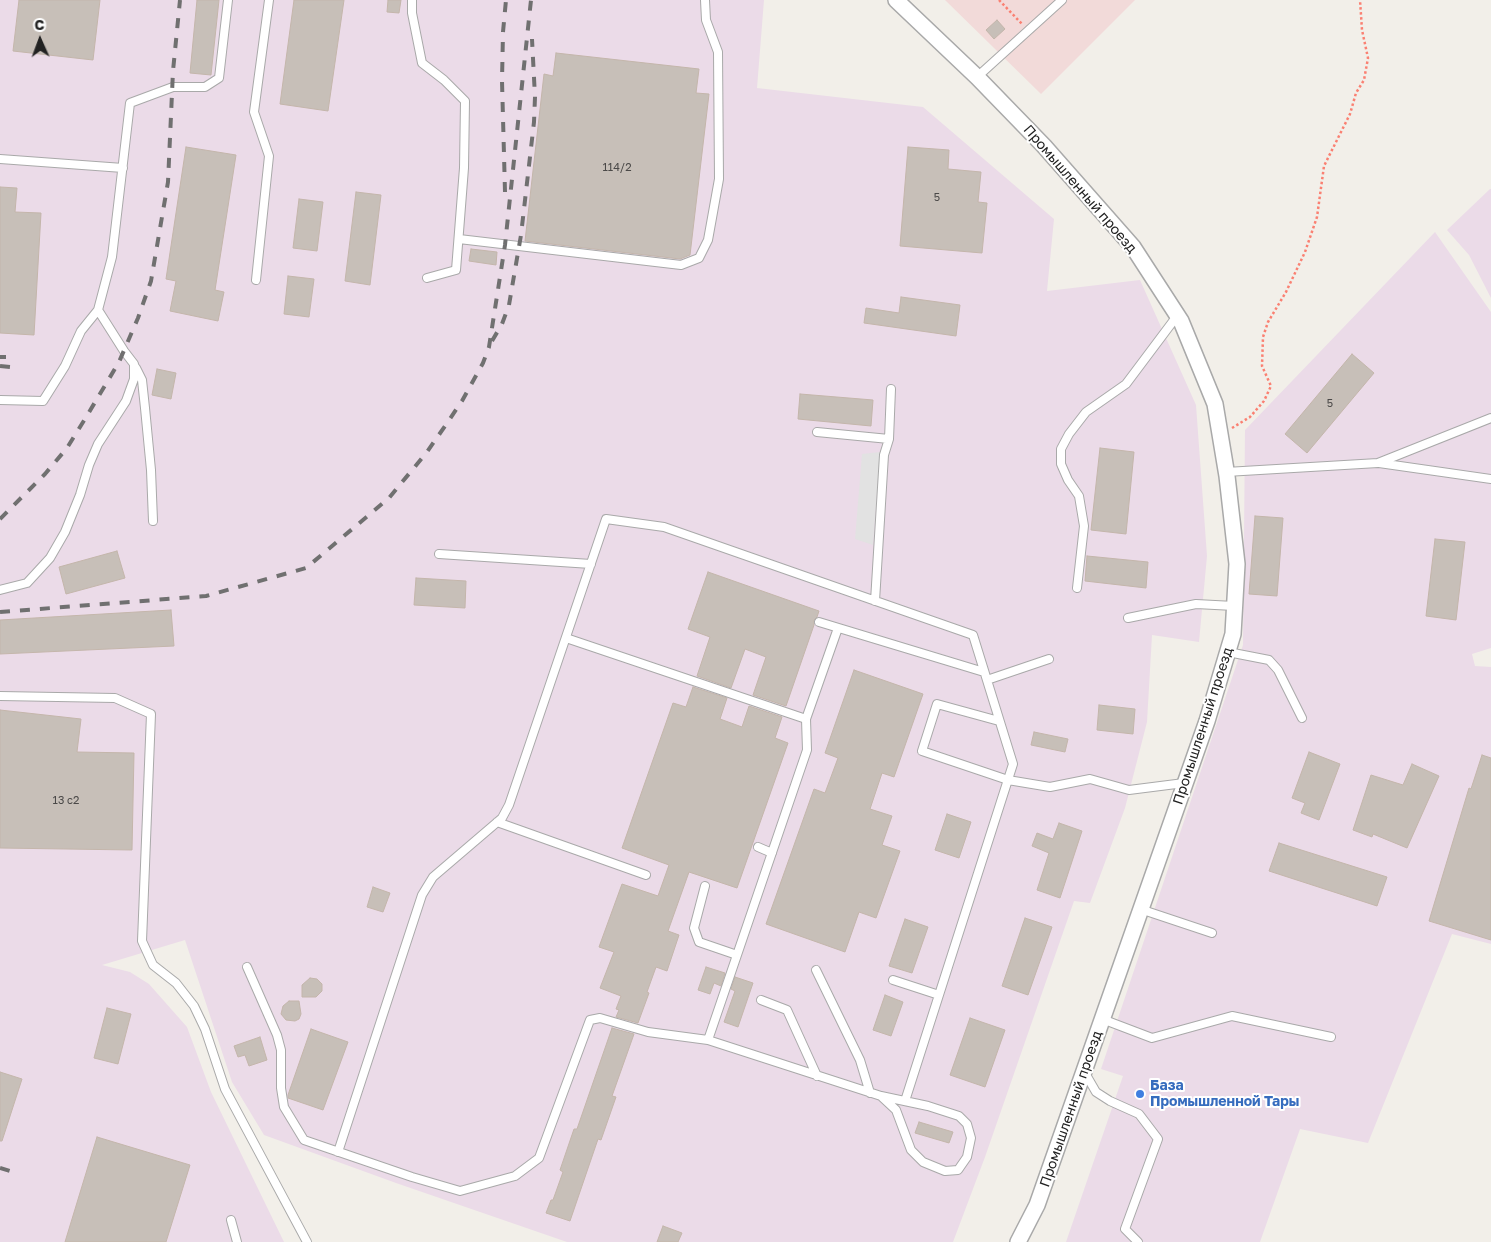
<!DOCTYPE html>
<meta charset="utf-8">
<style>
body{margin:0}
#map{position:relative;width:1491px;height:1242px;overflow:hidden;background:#f2efe9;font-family:"Golos Text",sans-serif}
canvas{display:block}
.north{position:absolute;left:15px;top:15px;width:50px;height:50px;-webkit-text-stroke:4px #fff;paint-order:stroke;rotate:358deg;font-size:14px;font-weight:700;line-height:20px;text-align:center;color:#222}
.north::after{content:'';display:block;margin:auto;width:18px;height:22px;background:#222;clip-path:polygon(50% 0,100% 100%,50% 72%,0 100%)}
</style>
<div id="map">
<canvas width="1491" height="1242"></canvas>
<div class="north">С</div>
</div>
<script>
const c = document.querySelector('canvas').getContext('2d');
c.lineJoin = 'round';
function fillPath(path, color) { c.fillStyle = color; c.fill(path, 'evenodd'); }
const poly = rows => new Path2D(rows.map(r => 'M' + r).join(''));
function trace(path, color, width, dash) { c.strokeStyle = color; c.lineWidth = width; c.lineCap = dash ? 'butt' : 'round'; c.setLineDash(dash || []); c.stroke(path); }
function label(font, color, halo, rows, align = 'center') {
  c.font = font + ' "Golos Text",sans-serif'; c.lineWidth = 4; c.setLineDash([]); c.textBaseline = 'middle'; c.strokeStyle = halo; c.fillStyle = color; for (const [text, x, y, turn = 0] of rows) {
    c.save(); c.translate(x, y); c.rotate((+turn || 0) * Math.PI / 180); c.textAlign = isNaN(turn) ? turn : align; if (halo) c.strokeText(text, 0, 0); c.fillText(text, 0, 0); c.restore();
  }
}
fillPath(poly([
 [945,0,1135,0,1041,94]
]), '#f2dad9');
fillPath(poly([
 [0,0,764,0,757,88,923,107,1054,219,1047,291,1140,280,1196,405,1207,556,1199,642,1152,635,1147,722,1125,808,1090,903,1074,901,985,1157,953,1242,567,1242,396,1183,264,1135,232,1082,185,940,102,965,130,972,149,984,187,1027,211,1092,284,1242,0,1242],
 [1490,189,1491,189,1491,298,1469,255,1447,230],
 [1435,232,1491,312,1491,648,1472,654,1475,666,1491,667,1491,944,1452,934,1368,1143,1300,1129,1260,1242,1066,1242,1123,1076,1101,1069,1243,645,1245,430]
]), '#ebdbe8');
fillPath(poly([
 [880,452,873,545,855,539,862,454]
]), '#e2e2e2');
const building = poly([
 [19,0,100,0,93,60,13,51,19,0],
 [197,0,219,0,211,75,190,73,197,0],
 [294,0,344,0,328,111,280,104,294,0],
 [388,0,401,0,399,13,387,12,388,0],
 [997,20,1005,29,994,39,986,30,997,20],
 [556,53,699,69,696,93,709,94,690,255,680,259,525,241,544,74,553,76,556,53],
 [186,147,236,155,215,290,224,292,218,321,170,311,176,281,166,279,186,147],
 [908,147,949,150,948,169,981,172,978,202,987,203,982,253,900,246,908,147],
 [0,187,17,188,15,212,41,213,34,335,0,333,0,187],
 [356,192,381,195,370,285,345,281,356,192],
 [299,199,323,202,317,251,293,248,299,199],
 [471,249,497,252,496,265,469,261,471,249],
 [288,276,314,279,309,317,284,314,288,276],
 [901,297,960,305,956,336,864,323,866,308,899,313,901,297],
 [1352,354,1374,373,1307,453,1285,434,1352,354],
 [157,369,176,373,171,399,152,395,157,369],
 [800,394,873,400,871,426,798,419,800,394],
 [1100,448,1134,452,1126,534,1091,530,1100,448],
 [1255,516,1283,518,1277,596,1249,594,1255,516],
 [1435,539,1465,542,1456,620,1426,616,1435,539],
 [117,551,125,578,66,594,59,567,117,551],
 [1087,556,1148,562,1146,588,1085,581,1087,556],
 [708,572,819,611,817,617,814,620,814,625,786,706,753,695,766,657,745,649,731,688,697,676,710,637,688,629,708,572],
 [416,578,466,581,465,608,414,605,416,578],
 [171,610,174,646,0,654,0,620,171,610],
 [854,670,923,694,894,777,882,773,870,809,892,816,882,845,900,851,876,918,859,912,845,952,766,924,814,789,825,793,838,758,825,753,854,670],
 [693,687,727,698,720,719,742,727,749,706,782,717,775,738,788,743,737,888,689,872,668,931,679,935,667,971,656,967,647,992,649,993,638,1023,616,1017,619,1010,616,1009,621,996,600,988,614,952,599,947,622,884,658,896,669,865,622,848,673,703,686,707,693,687],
 [1099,705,1135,709,1133,734,1097,730,1099,705],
 [0,710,81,719,77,752,134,753,132,850,0,848,0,710],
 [1034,732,1068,739,1065,752,1031,745,1034,732],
 [1309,752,1340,764,1319,820,1301,813,1305,803,1292,798,1309,752],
 [1482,755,1491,758,1491,940,1429,921,1469,788,1471,789,1482,755],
 [1412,764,1439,776,1407,848,1373,834,1372,837,1353,830,1371,775,1403,785,1412,764],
 [947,814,971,822,959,858,935,850,947,814],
 [1059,823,1082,831,1060,898,1037,890,1049,853,1032,846,1037,833,1053,839,1059,823],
 [1279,843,1387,877,1377,906,1269,871,1279,843],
 [373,887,390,893,383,912,367,907,373,887],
 [1025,918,1052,927,1028,995,1002,986,1025,918],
 [905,919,928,927,912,973,889,966,905,919],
 [706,967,725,973,721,986,714,983,710,994,698,990,706,967],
 [735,977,753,983,738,1027,724,1022,735,991,731,989,735,977],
 [310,978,317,979,322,984,322,991,316,997,302,997,302,985,310,978],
 [885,995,903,1002,891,1036,873,1030,885,995],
 [289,1001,299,1001,301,1014,299,1019,295,1021,286,1020,281,1014,283,1006,289,1001],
 [107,1008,131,1014,118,1064,94,1058,107,1008],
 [970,1018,1005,1030,985,1087,950,1075,970,1018],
 [612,1028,634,1034,612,1096,616,1097,601,1140,598,1139,570,1221,546,1213,551,1200,553,1200,563,1172,560,1170,574,1129,577,1129,612,1028],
 [311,1029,348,1042,323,1110,288,1098,288,1095,311,1029],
 [260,1037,267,1060,249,1066,245,1055,238,1057,234,1046,260,1037],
 [0,1072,22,1079,2,1141,0,1141,0,1072],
 [919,1122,953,1132,949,1143,915,1133,919,1122],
 [97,1137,190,1165,166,1242,65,1242,97,1137],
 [663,1226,682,1233,678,1242,657,1242,663,1226]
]);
fillPath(building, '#c7bfb8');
trace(building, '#c4b6ab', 1);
const service = poly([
 [412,0,412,13,422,63,444,80,465,101,464,168,456,270,427,278],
 [977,77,1062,0],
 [0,159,123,168],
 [459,239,681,265,699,258,708,240,719,179,718,52,706,20,705,0],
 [256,280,269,156,254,112,269,0],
 [136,368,142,380,145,408,151,470,153,521],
 [0,400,43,401,65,366,81,331,98,310,112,257,130,103,173,87,205,87,219,78,228,0],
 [817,432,889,439],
 [1379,463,1491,479],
 [1226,472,1378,463,1491,418],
 [439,554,591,564],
 [1077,588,1084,526,1079,496,1068,480,1061,464,1061,449,1069,434,1086,412,1126,384,1177,316],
 [0,590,27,583,50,558,65,532,80,495,89,465,98,444,126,401,134,379,134,364,124,351,98,310],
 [875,601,884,455,889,439,891,389],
 [1128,618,1196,604,1234,606],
 [819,622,984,672],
 [566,638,806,719],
 [1228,652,1269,660,1278,670,1302,718],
 [987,680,1049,659],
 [0,696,115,698,151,714,142,941,153,965,176,983,194,1006,205,1029,225,1089,307,1242],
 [999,721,937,704,922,751,1008,780,1050,787,1090,779,1129,790,1184,783],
 [497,822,646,875],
 [758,847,772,853],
 [705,886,694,928,699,942,737,955],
 [1140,909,1212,933],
 [247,967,277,1035,281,1050,281,1088,284,1107,304,1140,412,1177,460,1191,515,1176,539,1158,590,1020,600,1018,648,1032,708,1040,881,1096,896,1110,911,1150,923,1162,945,1171,958,1170,967,1157,971,1138,967,1124,959,1116,928,1106,881,1096],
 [816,970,860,1060,870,1093],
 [893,980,939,995],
 [761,1000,787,1010,817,1076],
 [1102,1019,1152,1038,1232,1016,1331,1037],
 [708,1040,807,750,806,719,838,628],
 [1085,1073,1096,1092,1110,1101,1139,1114,1158,1139,1125,1229,1138,1242],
 [338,1152,422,895,433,877,502,818,509,805,606,519,664,527,973,635,1013,764,905,1101],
 [231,1220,237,1242]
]);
const minor = poly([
 [896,0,977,77,1044,146,1133,247,1181,321,1215,404,1227,476,1237,564,1233,634,1207,721,1037,1205,1018,1242]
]);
trace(service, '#a9a9a9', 10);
trace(minor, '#a9a9a9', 18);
trace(poly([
 [999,0,1022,24],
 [1232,428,1250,417,1264,401,1271,386,1262,366,1263,337,1268,322,1286,292,1305,252,1317,217,1324,166,1350,114,1356,93,1364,80,1368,58,1362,30,1360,0]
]), '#fa8072', 2.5, [2.5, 2.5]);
trace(service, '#fff', 8);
trace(minor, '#fff', 15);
trace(poly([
 [505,192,502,81,503,32,506,0],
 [492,341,502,324,509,305,521,235,534,122,535,97,532,39],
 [0,357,6,357],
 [0,366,10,367],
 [0,519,45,474,67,448,85,419,119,362,138,318,151,281,168,182,173,71,180,0],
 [0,612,206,596,306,568,389,498,427,452,445,426,462,401,483,363,489,347,505,245,531,0],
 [0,1168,10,1171]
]), '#707070', 4, [10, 10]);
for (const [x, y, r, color] of [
 [1140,1094,5,"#3f7fe0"]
]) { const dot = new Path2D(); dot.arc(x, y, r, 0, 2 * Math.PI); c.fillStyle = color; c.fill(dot); trace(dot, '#fff', 2); }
label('11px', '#4b4948', null, [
 ["114/2",617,168],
 ["5",937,198],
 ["5",1330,404],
 ["13 с2",66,801]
]);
label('14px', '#222', '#fff', [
 ["Промышленный проезд",1080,189,49],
 ["Промышленный проезд",1203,726,-72],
 ["Промышленный проезд",1071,1109,-71]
]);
label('bold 14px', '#366cbe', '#fff', [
 ["База",1150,1086],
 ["Промышленной Тары",1150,1102]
], 'left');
</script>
